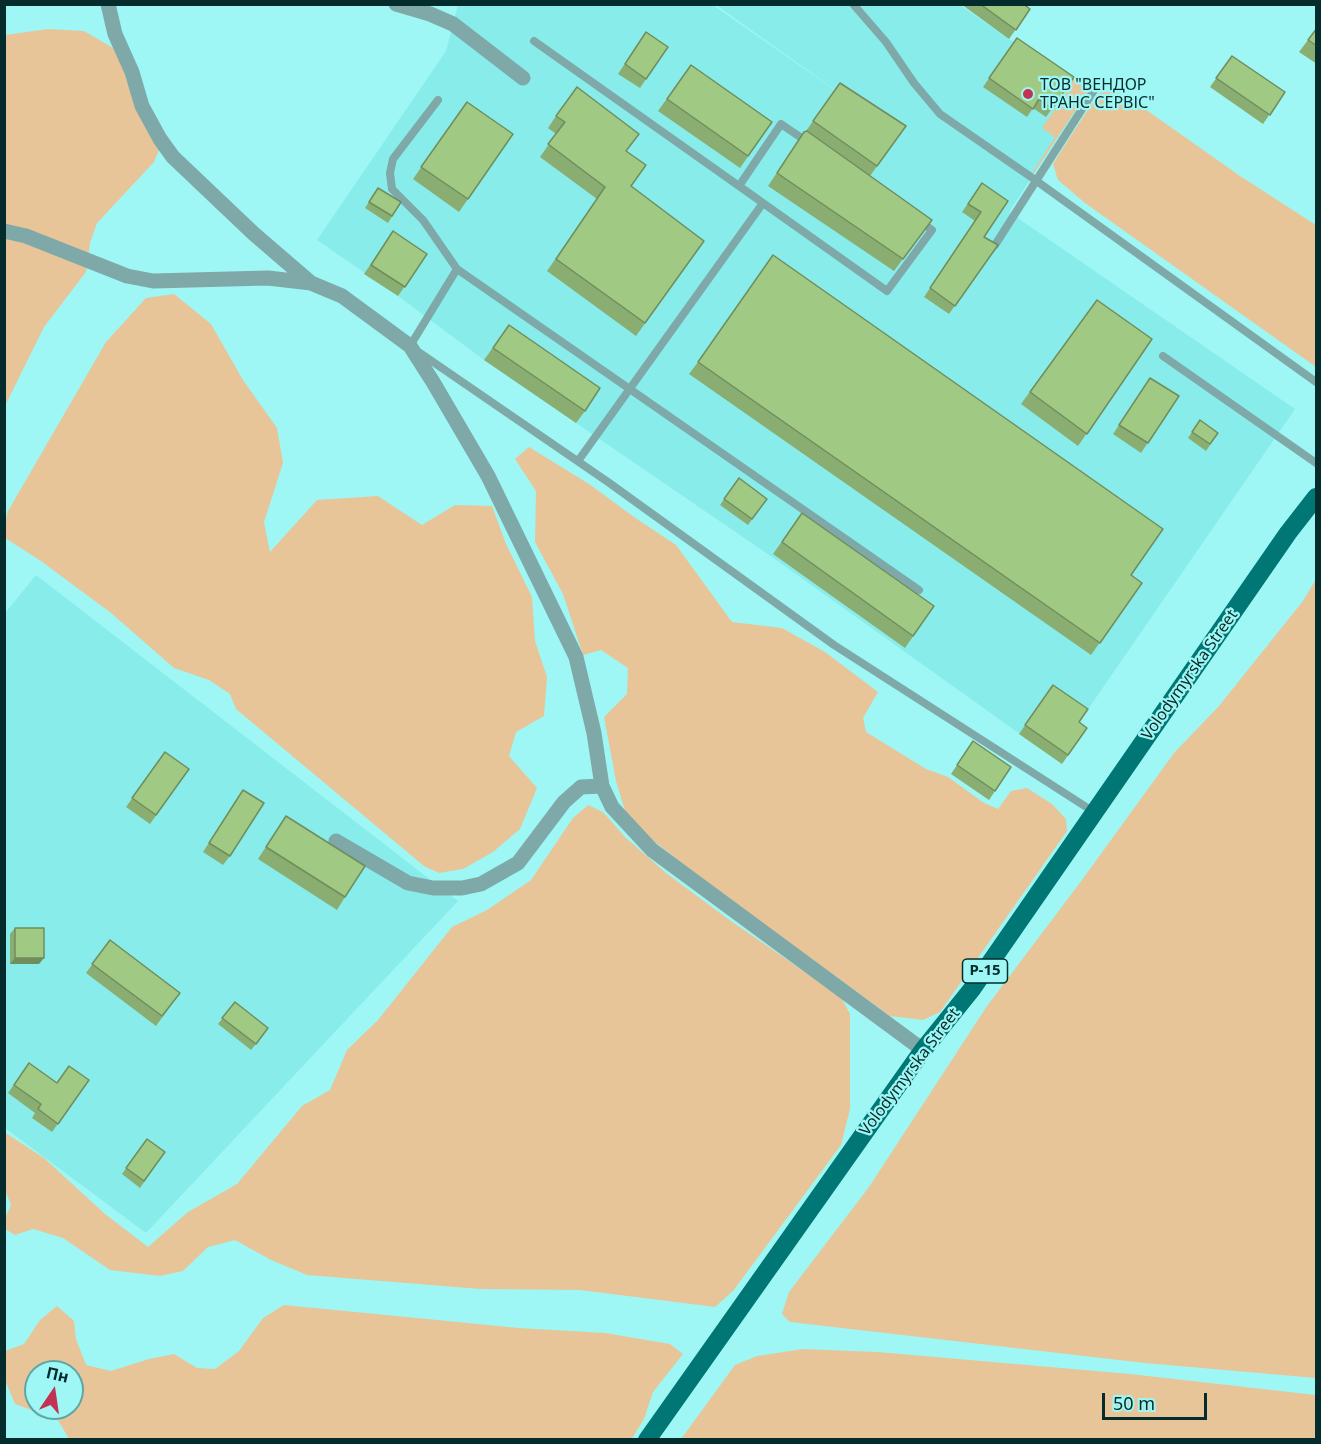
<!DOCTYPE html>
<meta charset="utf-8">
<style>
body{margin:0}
#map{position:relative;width:1321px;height:1444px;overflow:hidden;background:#9ef7f4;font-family:"Noto Sans",sans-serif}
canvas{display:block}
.frame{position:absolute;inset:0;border:6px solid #042c2c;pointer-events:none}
.north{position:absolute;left:24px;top:1360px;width:60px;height:60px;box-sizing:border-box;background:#9ef7f4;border:2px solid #60a6a4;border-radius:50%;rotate:13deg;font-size:16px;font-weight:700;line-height:24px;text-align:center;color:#042c2c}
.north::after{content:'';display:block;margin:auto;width:21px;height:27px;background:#c23251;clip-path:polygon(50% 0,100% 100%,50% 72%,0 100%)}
.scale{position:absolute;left:1102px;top:1393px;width:105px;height:27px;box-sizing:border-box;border:3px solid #042c2c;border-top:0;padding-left:8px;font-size:18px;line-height:21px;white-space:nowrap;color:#042c2c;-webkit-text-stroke:4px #9ef7f4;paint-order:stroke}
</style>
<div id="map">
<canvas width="1321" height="1444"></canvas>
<div class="frame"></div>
<div class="north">Пн</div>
<div class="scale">50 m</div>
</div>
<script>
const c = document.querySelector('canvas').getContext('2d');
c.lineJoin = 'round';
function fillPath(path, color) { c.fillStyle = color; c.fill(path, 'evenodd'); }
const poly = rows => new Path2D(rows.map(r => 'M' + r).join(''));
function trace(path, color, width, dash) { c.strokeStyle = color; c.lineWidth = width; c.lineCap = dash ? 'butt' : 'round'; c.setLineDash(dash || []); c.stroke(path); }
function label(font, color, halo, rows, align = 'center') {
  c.font = font + ' "Noto Sans",sans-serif'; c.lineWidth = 4.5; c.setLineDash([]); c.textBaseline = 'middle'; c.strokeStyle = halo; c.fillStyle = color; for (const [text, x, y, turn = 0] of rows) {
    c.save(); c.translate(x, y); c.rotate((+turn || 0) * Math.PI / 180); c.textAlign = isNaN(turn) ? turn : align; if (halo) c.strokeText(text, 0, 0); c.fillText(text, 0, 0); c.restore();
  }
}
fillPath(poly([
 [458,5,713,5,865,111,716,5,960,5,1009,39,1091,87,1009,212,1295,409,1073,731,1081,737,1062,764,772,557,484,360,398,296,317,240,446,51],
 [36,575,458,901,146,1233,5,1128,5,613]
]), '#88edea');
fillPath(poly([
 [48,29,84,31,113,48,128,70,160,148,154,162,97,223,90,243,86,272,44,327,5,406,5,35],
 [1042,58,1091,87,1033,174,1032,173,1055,137,1042,128,1071,86,1054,73],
 [1113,91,1128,97,1240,176,1316,225,1316,367,1085,203,1058,180,1053,164,1070,137,1099,93],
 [174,294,211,324,243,380,277,428,283,463,264,522,270,552,317,500,378,496,422,525,455,505,492,506,506,544,532,597,535,641,547,677,544,716,516,732,509,756,537,788,520,829,493,852,463,869,439,873,424,866,236,709,230,694,209,680,174,668,111,613,41,561,5,538,5,523,8,511,106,342,146,298],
 [529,447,589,484,634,517,676,545,732,622,782,628,825,652,878,692,863,718,866,732,926,769,948,777,984,803,998,809,1011,791,1027,788,1052,804,1066,819,1067,831,940,1012,923,1020,890,1016,710,885,651,839,626,814,616,781,604,717,627,694,628,668,601,650,583,655,563,594,535,542,536,491,515,459],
 [1316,579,1316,1378,1145,1363,790,1322,782,1314,789,1292,869,1187,987,1006,1082,880,1174,753,1219,706,1303,601],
 [588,805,603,812,625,837,666,873,728,919,841,997,850,1014,850,1109,841,1145,733,1291,715,1307,580,1290,480,1289,307,1275,271,1260,235,1240,208,1247,183,1271,160,1276,110,1270,63,1238,33,1229,15,1235,5,1229,5,1218,11,1205,5,1190,4,1132,44,1158,105,1214,148,1247,188,1212,237,1184,302,1106,330,1090,347,1050,378,1020,452,927,487,910,531,880,573,818],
 [284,1305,519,1328,605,1333,670,1344,683,1354,653,1392,644,1419,631,1440,69,1439,58,1420,15,1404,5,1380,5,1351,24,1344,40,1320,57,1306,74,1321,76,1339,86,1365,111,1371,149,1359,174,1354,197,1368,215,1369,239,1351,263,1318],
 [36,1372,72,1372,72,1408,36,1408],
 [803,1349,878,1352,1130,1374,1316,1395,1316,1439,681,1439,735,1365,757,1356]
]), '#e7c599');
trace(poly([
 [853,4,886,42,914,83,940,114,1031,177,1316,382],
 [534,41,739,186,781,124,809,143],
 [438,100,393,159,390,173,392,189,423,220,457,269,919,590],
 [739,186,763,203],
 [995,245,1100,81],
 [410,346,457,269],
 [420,353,608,482,834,645,1094,812],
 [1163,356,1316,463],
 [578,461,763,203,887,291,932,230,919,221]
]), '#7ea9a8', 8);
trace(poly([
 [108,4,115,34,132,72,142,106,160,139,173,157,253,233,311,283,342,296,410,346,433,382,488,476,576,657,594,733,602,786,612,807,652,850,923,1050],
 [396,4,430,14,453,24,523,78],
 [4,231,26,236,127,276,153,281,268,278,311,283],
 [336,841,408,883,433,888,462,888,481,884,518,863,564,802,581,787,602,786]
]), '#7ea9a8', 15);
trace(poly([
 [647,1440,923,1050,972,989,1288,533,1316,497]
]), '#007675', 18);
fillPath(poly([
 [961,4,1023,4,1030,9,1009,39],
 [1317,28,1317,64,1299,52],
 [646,32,668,47,640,88,618,74],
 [1017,38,1074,77,1046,117,1033,108,1027,117,983,87],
 [1232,56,1285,92,1263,124,1210,87],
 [691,65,772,122,740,168,658,111],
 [840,83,906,126,870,176,932,220,894,271,768,186,804,132,806,131],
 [467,102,513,134,459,212,413,179],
 [556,116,626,151,631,186,704,241,636,336,547,271,597,199,540,157,556,134,548,128],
 [982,183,984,237,998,245,949,314,924,297,975,221,962,212],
 [378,188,401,202,388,223,365,208],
 [393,231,427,254,398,296,364,274],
 [1097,300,1152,339,1078,446,1021,404],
 [509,325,585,411,576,423,484,360],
 [698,362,1131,575,1142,583,1091,655,689,374],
 [1150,378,1179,396,1141,453,1113,434],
 [1200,420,1218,433,1206,451,1188,438],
 [739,478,767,499,748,525,720,505],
 [802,513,934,606,905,648,773,554],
 [1053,685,1079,722,1087,728,1062,764,1019,734],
 [973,741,1011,767,989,800,951,774],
 [165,752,189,769,150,824,126,807],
 [237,799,230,856,223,865,203,852],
 [286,816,345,897,337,910,258,859],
 [15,928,39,964,10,964,10,934],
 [110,940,180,993,156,1026,86,973],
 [235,1002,264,1034,251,1050,218,1024],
 [29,1063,57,1083,89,1080,52,1132,32,1118,35,1113,8,1093],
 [147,1139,165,1152,140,1188,122,1174]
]), '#8aad72');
fillPath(poly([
 [15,958,44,958,39,964,10,964]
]), '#708d5c');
const building = poly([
 [980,4,1023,4,1030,9,1016,30,980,4],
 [1317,28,1317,46,1308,40,1317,28],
 [646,32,668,47,646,79,625,64,646,32],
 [1017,38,1074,77,1052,109,1039,99,1033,109,989,78,1017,38],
 [1232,56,1285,92,1270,115,1216,78,1232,56],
 [691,65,772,122,748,156,667,99,691,65],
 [840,83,906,126,877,166,813,121,840,83],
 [577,87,639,134,626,151,646,165,631,186,704,241,645,323,556,259,605,187,548,144,565,122,556,116,577,87],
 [467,102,513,134,468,199,421,167,467,102],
 [807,131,932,220,903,259,777,173,804,132,807,131],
 [982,183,1008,201,984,237,998,245,955,306,930,288,981,212,968,204,982,183],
 [378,188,401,202,392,216,369,202,378,188],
 [393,231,427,254,405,287,371,265,393,231],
 [773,255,1163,529,1131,575,1142,583,1100,643,698,362,773,255],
 [1097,300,1152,339,1087,434,1030,392,1097,300],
 [509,325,600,388,585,411,493,348,509,325],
 [1150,378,1179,396,1148,443,1119,425,1150,378],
 [1200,420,1218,433,1210,444,1192,432,1200,420],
 [739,478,767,499,752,519,724,499,739,478],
 [802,513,934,606,913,636,782,542,802,513],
 [1053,685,1088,709,1079,722,1087,728,1068,755,1025,725,1053,685],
 [973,741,1011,767,995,791,957,765,973,741],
 [165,752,189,769,156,815,132,798,165,752],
 [243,790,264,803,230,856,209,843,243,790],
 [286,816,365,866,345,897,266,847,286,816],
 [15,928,44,928,44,958,15,958,15,928],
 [110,940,180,993,162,1016,92,964,110,940],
 [235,1002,268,1028,256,1044,222,1018,235,1002],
 [29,1063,57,1083,69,1066,89,1080,58,1124,38,1109,41,1104,14,1085,29,1063],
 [147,1139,165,1152,144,1181,126,1168,147,1139]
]);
fillPath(building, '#a0c984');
trace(building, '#708d5c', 1.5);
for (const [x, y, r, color] of [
 [1028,94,6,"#c23251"]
]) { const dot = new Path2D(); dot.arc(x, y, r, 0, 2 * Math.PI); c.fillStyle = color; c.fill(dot); trace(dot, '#9ef7f4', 2); }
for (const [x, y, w] of [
 [985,971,45]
]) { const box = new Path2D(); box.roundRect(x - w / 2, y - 12, w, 24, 4.5); c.fillStyle = '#9ef7f4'; c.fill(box); trace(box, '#042c2c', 1.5); }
label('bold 15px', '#042c2c', null, [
 ["Р-15",985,971]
]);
label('16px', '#042c2c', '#9ef7f4', [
 ["ТОВ \"ВЕНДОР",1040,85],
 ["ТРАНС СЕРВІС\"",1040,103]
], 'left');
label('16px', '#042c2c', '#9ef7f4', [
 ["Volodymyrska Street",1190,675,-55],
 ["Volodymyrska Street",910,1072,-53]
]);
</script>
